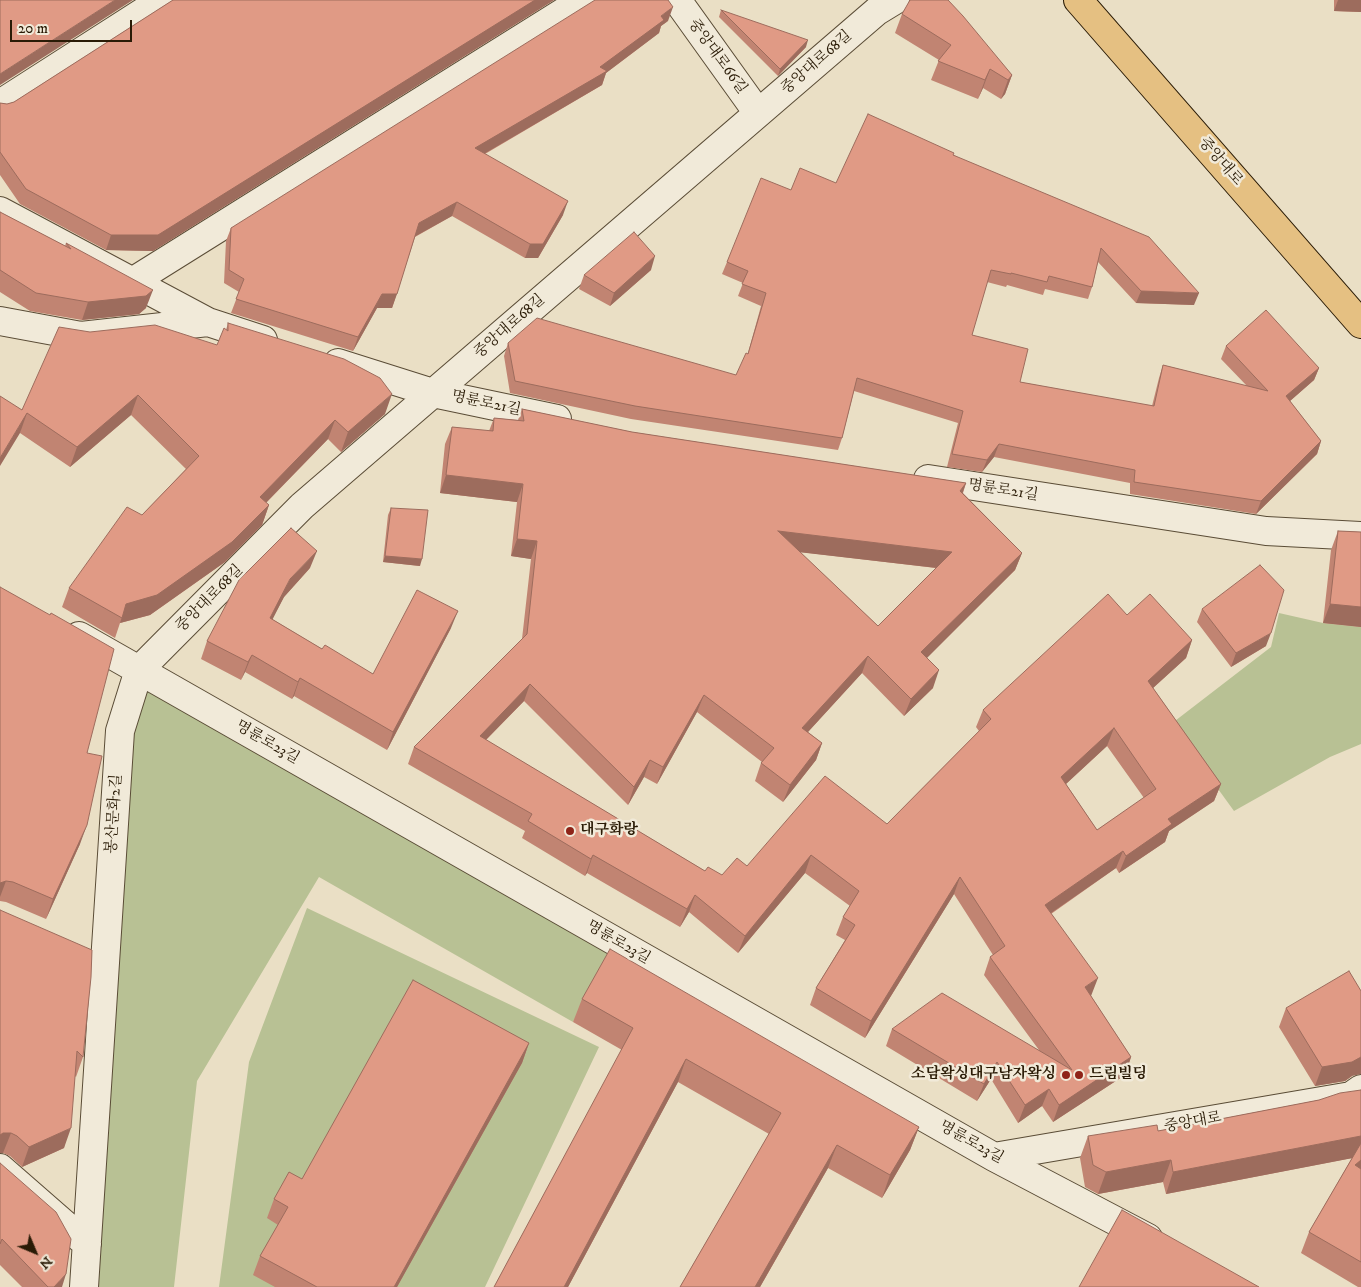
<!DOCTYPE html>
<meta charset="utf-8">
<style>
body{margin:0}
#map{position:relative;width:1361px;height:1287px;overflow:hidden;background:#eadfc5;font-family:"IM FELL DW Pica",serif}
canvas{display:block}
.north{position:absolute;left:10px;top:1227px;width:50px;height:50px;-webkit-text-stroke:4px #f1ead9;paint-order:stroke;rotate:135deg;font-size:14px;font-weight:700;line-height:20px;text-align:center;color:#2a1b06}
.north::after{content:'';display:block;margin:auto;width:18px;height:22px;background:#2a1b06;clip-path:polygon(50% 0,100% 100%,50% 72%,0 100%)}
.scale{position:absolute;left:10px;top:20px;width:122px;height:22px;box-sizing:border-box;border:2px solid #2a1b06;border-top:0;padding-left:6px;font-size:15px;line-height:18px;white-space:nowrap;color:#2a1b06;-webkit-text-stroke:4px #f1ead9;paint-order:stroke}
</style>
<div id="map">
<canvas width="1361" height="1287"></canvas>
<div class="north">N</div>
<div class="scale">20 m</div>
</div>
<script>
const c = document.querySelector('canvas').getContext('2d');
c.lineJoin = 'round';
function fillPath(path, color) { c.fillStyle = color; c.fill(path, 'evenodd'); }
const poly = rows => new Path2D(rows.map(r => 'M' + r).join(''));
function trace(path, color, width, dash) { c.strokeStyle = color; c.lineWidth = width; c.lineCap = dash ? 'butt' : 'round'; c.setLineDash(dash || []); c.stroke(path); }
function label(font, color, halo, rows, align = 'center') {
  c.font = font + ' "IM FELL DW Pica","Noto Serif KR",serif'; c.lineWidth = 5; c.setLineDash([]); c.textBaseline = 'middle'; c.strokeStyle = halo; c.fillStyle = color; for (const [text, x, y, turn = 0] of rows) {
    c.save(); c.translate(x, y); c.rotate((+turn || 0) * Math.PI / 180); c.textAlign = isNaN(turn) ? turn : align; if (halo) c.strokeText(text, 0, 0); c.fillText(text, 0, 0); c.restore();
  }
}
fillPath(poly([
 [1279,613,1323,623,1361,627,1361,744,1330,757,1234,811,1171,724,1271,647],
 [139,670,620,944,573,1022,319,877,197,1081,174,1287,84,1287],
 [307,908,599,1047,485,1287,219,1287,249,1062]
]), '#b8c194');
const minor = poly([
 [677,0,758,113],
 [0,104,162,0],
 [0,211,208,322,263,340],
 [132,282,583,0],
 [0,321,81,336,208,322],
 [338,363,433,393,557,419],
 [928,479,1266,531,1361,536],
 [79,636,994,1157,1148,1238],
 [994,1157,1351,1096,1361,1089],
 [0,1168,87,1244],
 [84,1287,120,731,139,670,302,506,877,11,895,0]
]);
const major = poly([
 [1078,0,1361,324]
]);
trace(minor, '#5a4c36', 30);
trace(major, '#2a1b06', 30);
trace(minor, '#f1ead9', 28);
trace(major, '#e5c082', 28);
fillPath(poly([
 [173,0,554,0,153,251,106,250,20,204,0,175,0,103,7,104,14,102],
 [1334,0,1361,0,1361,12,1334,11],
 [721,10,806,47,778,76,719,17],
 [902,14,1012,75,1005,94,1001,99,983,88,978,99,931,80,939,60,895,33],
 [668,21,661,26,659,33,606,73,602,85,485,154,563,215,538,258,525,258,452,216,415,237,392,308,377,308,353,351,231,313,239,292,224,283,226,241,231,228],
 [954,155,1194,305,1136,303,1098,262,1092,287,1088,299,1045,289,1043,295,1007,285,1006,287,987,282,972,335,1020,382,1152,406,1159,378,1163,365,1247,386,1221,359,1226,346,1319,368,1314,380,1290,401,1321,441,1317,454,1256,514,1130,494,1130,483,994,457,982,472,947,467,958,423,854,391,842,438,838,450,631,419,510,393,504,356,508,343,736,375,748,353,761,306,738,296,743,283,722,274,727,262,791,190,836,183],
 [0,212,65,246,66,243,146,308,139,314,82,320,30,311,0,292],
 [651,270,610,306,579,289,584,275],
 [228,323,385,414,341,452,328,439,266,503,269,505,262,525,225,562,150,615,120,623,115,638,62,607,69,588,142,515,186,469,131,415,70,467,20,433,22,410,90,332,217,345,226,330],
 [522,409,632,432,966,483,963,493,1022,553,1015,570,926,658,933,688,904,716,862,673,808,732,822,743,816,760,783,802,755,781,761,763,762,762,697,712,657,784,644,777,628,805,524,701,486,740,705,871,722,875,747,866,887,824,979,731,976,727,983,710,1127,615,1192,640,1186,658,1153,688,1221,784,1214,801,1169,831,1165,842,1119,873,1116,868,1051,914,1091,996,1131,1057,1125,1075,1053,1122,1042,1106,1018,1123,991,1079,977,1101,886,1046,892,1029,1039,1050,984,975,990,957,993,955,954,894,865,1038,810,1005,816,988,845,940,836,935,843,917,850,906,805,873,738,953,689,912,680,927,587,873,585,876,522,838,525,831,408,764,414,747,522,639,531,559,511,556,517,502,440,493,445,444,452,427,489,431,494,418,518,420],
 [800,552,936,568,878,626],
 [1107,746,1144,798,1097,830,1066,784],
 [391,508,420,566,383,562,388,515],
 [1338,531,1361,532,1361,627,1323,623,1331,550],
 [310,568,284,597,272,619,322,649,373,674,451,628,387,750,294,696,292,699,245,672,241,680,201,659,207,641],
 [0,587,87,753,80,844,46,919,6,902,0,901],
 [1202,609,1266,646,1231,667,1197,622],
 [0,910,83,1057,76,1077,75,1076,64,1148,22,1167,10,1156,3,1153,0,1153],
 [582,999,919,1127,910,1150,882,1198,828,1168,760,1287,680,1287,769,1134,678,1082,568,1287,494,1287,622,1050,573,1022],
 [1286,1008,1352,1076,1345,1081,1315,1086,1279,1027],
 [529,1043,522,1063,397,1287,275,1287,253,1275,260,1256,278,1225,267,1218,274,1199,302,1179],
 [1361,1090,1361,1287,1358,1287,1301,1253,1309,1232,1352,1158,1166,1194,1163,1182,1098,1194,1085,1187,1080,1158,1088,1136,1158,1131,1319,1100],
 [0,1163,62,1287,22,1287,0,1265]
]), '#c18472');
fillPath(poly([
 [115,0,133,0,0,85,0,74],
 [535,0,554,0,153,251,106,250,111,235],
 [1338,0,1361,0,1361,12,1334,11],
 [673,7,668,21,661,26,659,33,606,73,602,85,470,162,475,148,600,67,661,16],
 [808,40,806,47,778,76,780,69],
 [990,69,983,88,978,99,985,80],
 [1012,75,1005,94,1001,99,1008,80],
 [568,201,563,215,538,258,525,258,530,244],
 [457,202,452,216,414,237,419,223],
 [655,256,651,270,610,306,614,293],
 [153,290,146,308,139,314,82,320,88,302],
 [1141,291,1199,293,1194,305,1136,303],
 [382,294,397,294,392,308,377,308,353,351,358,337],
 [1319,368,1314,380,1282,408,1286,396],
 [392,394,385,414,341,452,348,432],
 [138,395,131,415,70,467,77,447],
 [27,413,20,433,0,466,0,458],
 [335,420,328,439,253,516,260,497],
 [1321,441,1317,454,1256,514,1261,501],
 [999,444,994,457,982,472,987,460],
 [446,475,523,484,517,502,440,493],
 [966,483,960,500,960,491],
 [269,505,262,525,225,562,150,615,120,623,126,604],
 [778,531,952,552,946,569,772,549],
 [517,539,537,541,531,559,511,556],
 [317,551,310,568,284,597,264,636,270,618,290,579],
 [1022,553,1015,570,915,670,921,652],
 [385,556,422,559,420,566,383,562],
 [1330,604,1361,607,1361,627,1323,623],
 [458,611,451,628,387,750,393,732],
 [1271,633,1266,646,1231,667,1236,653],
 [1192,640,1186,658,1142,698,1148,681],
 [252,655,245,672,241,680,248,662],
 [868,656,862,673,796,745,802,728],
 [939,670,933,688,904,716,911,699],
 [300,678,294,696,292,699,298,682],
 [530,684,524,701,473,753,480,736],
 [704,695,697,712,657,784,663,767],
 [1114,728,1107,746,1054,795,1061,777],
 [822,743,816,760,783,802,790,785],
 [650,760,644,777,628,805,634,787],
 [1221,784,1214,801,1169,831,1165,842,1119,873,1126,856,1168,819],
 [87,825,80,844,46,919,53,899],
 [1123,851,1116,868,1038,922,1045,905],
 [593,855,587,873,585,876,591,859],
 [811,855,805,873,738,953,745,936],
 [960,877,954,894,865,1038,871,1021],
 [6,881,0,897,0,883],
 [695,895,689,912,680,927,687,909],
 [1098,978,1091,996,1079,1005,1085,987],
 [529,1043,522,1063,397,1287,394,1287],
 [1131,1057,1125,1075,1053,1122,1059,1105],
 [1361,1057,1361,1074,1352,1076,1345,1081,1315,1086,1322,1067],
 [686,1059,678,1082,568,1287,564,1287],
 [997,1062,991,1079,977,1101,984,1084],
 [1049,1089,1042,1106,1018,1123,1025,1105],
 [919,1127,910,1150,882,1198,890,1175],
 [71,1128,64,1148,22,1167,29,1147],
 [3,1133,11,1133,3,1153,0,1153,0,1135],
 [1361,1136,1361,1147,1358,1157,1166,1194,1173,1172],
 [837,1145,828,1168,760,1287,755,1287],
 [1171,1160,1163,1182,1098,1194,1106,1172],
 [1361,1160,1361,1176,1355,1165],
 [66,1274,62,1287,54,1287]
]), '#9d6c5d');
const building = poly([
 [0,0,115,0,0,74,0,0],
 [173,0,535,0,158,235,111,235,26,189,0,152,0,103,7,104,14,102,173,0],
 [595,0,668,0,673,7,661,16,664,20,600,67,607,71,475,148,568,201,543,244,530,244,457,202,419,223,397,294,382,294,358,337,236,299,244,279,229,270,231,228,595,0],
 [910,0,948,0,963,16,1012,75,1008,80,990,69,985,80,938,61,951,45,902,14,910,0],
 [721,10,808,40,780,69,721,10],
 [868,114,954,153,953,155,1149,237,1199,293,1141,291,1101,248,1092,287,1049,276,1047,282,1011,273,1011,274,991,270,972,335,1028,349,1020,382,1154,406,1163,365,1268,391,1226,346,1266,310,1319,368,1286,396,1321,441,1261,501,1134,482,1135,470,999,444,987,460,952,454,963,411,857,378,842,438,635,406,515,381,508,343,537,318,736,375,746,353,748,354,766,293,742,284,748,271,727,262,761,178,791,190,800,168,836,183,868,114],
 [0,212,71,249,66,243,153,290,146,296,88,302,36,293,0,270,0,212],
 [634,232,655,256,614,293,584,275,634,232],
 [228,323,344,359,380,378,392,394,348,432,335,420,260,497,269,505,232,542,157,595,126,604,122,618,69,588,127,507,142,515,199,456,138,395,77,447,27,413,0,458,0,396,22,410,59,327,90,332,155,325,217,345,224,328,228,331,228,323],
 [522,409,632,432,966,483,960,491,1022,553,921,652,939,670,911,699,868,656,802,728,822,743,790,785,761,763,774,748,704,695,663,767,650,760,634,787,530,684,480,736,705,871,708,867,722,875,737,858,747,866,825,776,887,824,991,719,983,710,1108,594,1127,615,1150,594,1192,640,1148,681,1221,784,1168,819,1172,824,1126,856,1123,851,1045,905,1098,978,1085,987,1131,1057,1059,1105,1049,1089,1025,1105,997,1062,984,1084,892,1029,942,993,1072,1070,990,957,1005,946,960,877,871,1021,816,988,855,925,843,917,859,891,811,855,745,936,695,895,687,909,593,855,591,859,528,821,532,814,414,747,527,634,537,541,517,539,523,484,446,475,452,427,493,431,494,418,524,421,522,409],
 [778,531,952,552,878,626,778,531],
 [1114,728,1156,789,1097,830,1061,777,1114,728],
 [391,508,428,510,422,559,385,556,391,508],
 [291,528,317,551,290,579,270,618,322,649,325,645,373,674,417,590,458,611,393,732,300,678,298,682,252,655,248,662,207,641,239,580,291,528],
 [1338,531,1361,532,1361,607,1330,604,1338,531],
 [1260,565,1284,590,1271,633,1236,653,1202,609,1260,565],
 [0,587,50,615,51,613,114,649,87,753,102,756,87,825,53,899,13,882,6,881,0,883,0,587],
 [0,910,92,950,91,977,83,1057,77,1051,71,1128,29,1147,17,1136,11,1133,3,1133,0,1135,0,910],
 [610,949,919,1127,890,1175,837,1145,755,1287,680,1287,781,1113,686,1059,564,1287,494,1287,633,1028,582,999,610,949],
 [1349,971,1361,991,1361,1057,1352,1062,1322,1067,1286,1008,1349,971],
 [413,980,529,1043,394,1287,317,1287,260,1256,288,1207,274,1199,289,1172,302,1179,413,980],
 [1361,1090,1361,1136,1173,1172,1171,1160,1106,1172,1093,1165,1088,1136,1157,1125,1158,1131,1319,1100,1340,1093,1361,1090],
 [1361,1143,1361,1160,1355,1165,1361,1169,1361,1262,1309,1232,1361,1143],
 [0,1163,56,1212,71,1239,66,1274,54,1287,48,1287,2,1239,0,1244,0,1163],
 [1122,1210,1259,1287,1079,1287,1122,1210]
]);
fillPath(building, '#e09a85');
trace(building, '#9d6c5d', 1);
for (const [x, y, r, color] of [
 [570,831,5,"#8f2418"],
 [1066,1075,5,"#8f2418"],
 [1079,1075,5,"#8f2418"]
]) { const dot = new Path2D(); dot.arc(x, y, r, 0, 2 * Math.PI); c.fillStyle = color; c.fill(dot); trace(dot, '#f1ead9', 2); }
label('15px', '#2a1b06', '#f1ead9', [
 ["중앙대로66길",717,57,54],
 ["중앙대로68길",817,63,-41],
 ["중앙대로",1220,162,49],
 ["중앙대로68길",510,327,-41],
 ["명륜로21길",486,404,12],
 ["명륜로21길",1003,491,9],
 ["중앙대로68길",210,599,-45],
 ["명륜로23길",267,743,30],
 ["봉산문화2길",115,814,-86],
 ["명륜로23길",618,943,30],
 ["중앙대로",1193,1123,-10],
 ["명륜로23길",971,1143,29]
]);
label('bold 15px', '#2a1b06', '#f1ead9', [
 ["대구화랑",580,831],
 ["소담왁싱대구남자왁싱",1056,1075,"right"],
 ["드림빌딩",1089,1075]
], 'left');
</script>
